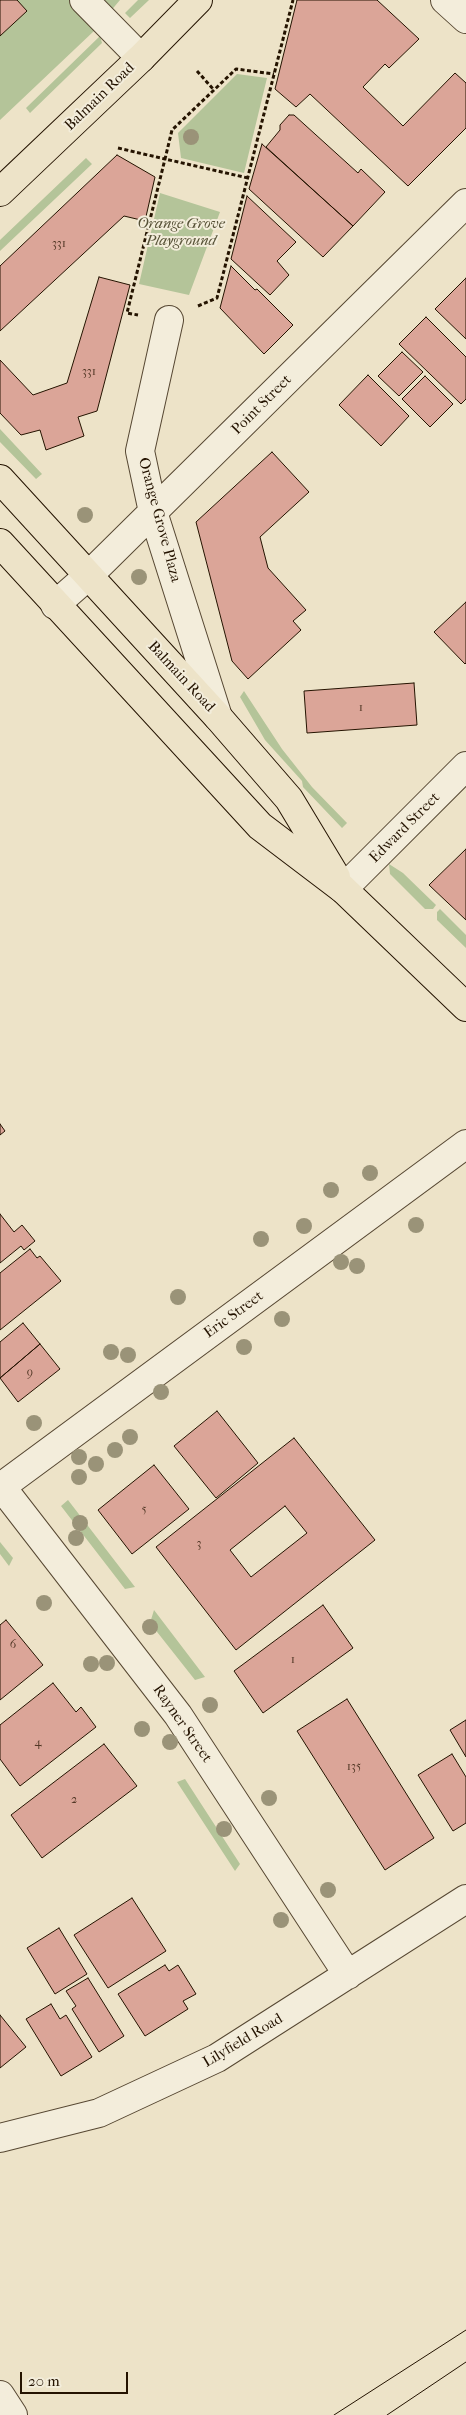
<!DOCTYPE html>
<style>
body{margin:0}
#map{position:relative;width:466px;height:2415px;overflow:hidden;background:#ede3c8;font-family:"IM FELL French Canon",serif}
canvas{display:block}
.scale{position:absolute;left:20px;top:2372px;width:108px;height:22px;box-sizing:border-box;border:2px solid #241300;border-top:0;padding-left:6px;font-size:15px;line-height:18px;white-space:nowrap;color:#241300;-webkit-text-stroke:4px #f3eddb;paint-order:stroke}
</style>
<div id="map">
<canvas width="466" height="2415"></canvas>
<div class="scale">20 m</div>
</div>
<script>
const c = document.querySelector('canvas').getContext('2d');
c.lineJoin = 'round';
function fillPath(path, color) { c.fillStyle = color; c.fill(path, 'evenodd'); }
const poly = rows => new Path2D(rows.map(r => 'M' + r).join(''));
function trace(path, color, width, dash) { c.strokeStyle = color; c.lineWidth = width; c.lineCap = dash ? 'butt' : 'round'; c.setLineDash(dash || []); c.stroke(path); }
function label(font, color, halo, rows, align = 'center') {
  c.font = font + ' "IM FELL French Canon",serif'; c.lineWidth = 4; c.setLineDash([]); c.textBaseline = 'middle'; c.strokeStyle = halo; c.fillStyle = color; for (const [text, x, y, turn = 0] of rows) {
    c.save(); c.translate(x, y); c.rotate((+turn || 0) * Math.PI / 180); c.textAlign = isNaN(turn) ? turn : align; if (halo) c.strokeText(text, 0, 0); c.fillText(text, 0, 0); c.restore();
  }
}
fillPath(poly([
 [0,0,120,0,94,31,0,120],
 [138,0,149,0,130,18,125,13],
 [100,36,102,43,30,113,26,108],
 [237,74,267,78,244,173,181,158,178,133],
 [86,158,92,164,0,251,0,240],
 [160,193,220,212,189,295,139,284],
 [0,429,42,474,36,479,0,442],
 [244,691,282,749,312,787,347,823,342,828,303,787,302,781,265,740,240,697],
 [389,864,403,873,436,905,433,909,425,909,390,874],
 [440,909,466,935,466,948,437,920,437,912],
 [68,1500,135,1587,125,1589,61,1506],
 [0,1542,13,1558,9,1566,0,1554],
 [154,1610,205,1677,195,1680,150,1623],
 [185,1779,240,1864,235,1871,177,1782]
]), '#b4c499');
const building = poly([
 [0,0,17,0,27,11,0,36,0,0],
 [297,0,377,0,419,39,389,68,385,64,363,87,403,126,455,73,466,83,466,128,408,186,310,94,296,107,275,89,297,0],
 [289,115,294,115,358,173,361,169,385,192,353,226,266,147,280,130,280,125,289,115],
 [262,144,353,226,323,257,249,189,262,144],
 [117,155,155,177,145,221,124,216,0,331,0,266,117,155],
 [247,196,296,242,277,261,289,275,270,295,231,259,247,196],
 [231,266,255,290,257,289,293,325,264,354,220,308,231,266],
 [99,277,130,285,97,411,78,417,84,436,46,450,40,430,21,435,0,413,0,360,33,395,67,383,99,277],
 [466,278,466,339,435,309,466,278],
 [426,317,466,357,466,399,461,404,399,344,426,317],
 [402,352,423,372,399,396,378,376,402,352],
 [368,375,409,416,381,446,339,405,368,375],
 [425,376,453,404,430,427,402,399,425,376],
 [272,452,309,492,260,537,268,568,306,610,293,621,301,630,248,679,232,661,196,522,272,452],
 [466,602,466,663,465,664,434,632,466,602],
 [414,683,417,725,307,733,304,691,414,683],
 [466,849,466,920,429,885,466,849],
 [0,1124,5,1131,0,1135,0,1124],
 [0,1214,14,1232,22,1225,35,1241,24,1250,21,1246,0,1263,0,1214],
 [30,1249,37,1258,40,1256,61,1281,0,1330,0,1273,30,1249],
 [23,1323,40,1344,0,1378,0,1342,23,1323],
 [40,1344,60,1369,18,1402,0,1378,40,1344],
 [217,1411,258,1463,216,1498,174,1446,217,1411],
 [294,1438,375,1540,236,1650,156,1547,294,1438],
 [285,1506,307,1533,251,1577,230,1550,285,1506],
 [154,1465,189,1509,132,1554,98,1510,154,1465],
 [323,1605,353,1648,263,1713,234,1671,323,1605],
 [6,1620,43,1665,0,1700,0,1625,6,1620],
 [53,1683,76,1712,81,1707,96,1727,20,1786,0,1759,0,1725,53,1683],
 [347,1699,434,1838,385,1870,297,1731,347,1699],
 [466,1720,466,1757,450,1730,466,1720],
 [104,1744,137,1786,42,1858,11,1815,104,1744],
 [452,1754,466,1777,466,1823,453,1831,418,1775,452,1754],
 [132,1898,166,1951,108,1988,74,1935,132,1898],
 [59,1928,87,1974,55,1994,27,1948,59,1928],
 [165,1965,169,1971,178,1965,196,1994,183,2001,188,2009,145,2036,118,1994,165,1965],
 [88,1978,124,2036,99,2052,72,2009,76,2006,66,1991,88,1978],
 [51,2004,60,2019,66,2015,92,2057,61,2076,26,2019,51,2004],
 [0,2015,26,2047,0,2068,0,2015]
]);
fillPath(building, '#dba598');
trace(building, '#241300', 1);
const minor = poly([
 [84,0,141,58],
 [445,0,466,19],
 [169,320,140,451,153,512,218,717],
 [55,605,88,576,466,203],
 [343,889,466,766],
 [0,1485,178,1715,348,1975],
 [1,1487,466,1144],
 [0,2138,99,2113,217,2058,466,1899],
 [0,2395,13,2415]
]);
const major = poly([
 [0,192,141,58,198,0],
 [0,479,218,717,289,799,336,877],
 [0,543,260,826,343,889,466,1007]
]);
trace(minor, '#564732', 30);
trace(major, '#241300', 30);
trace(poly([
 [197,71,214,90],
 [118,148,165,159,127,313,138,315],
 [248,178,165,159,172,130,236,69,274,74],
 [198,306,217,298,293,0]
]), '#241300', 3, [4, 2.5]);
trace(minor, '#f3eddb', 28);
trace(major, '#ede3c8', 28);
trace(poly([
 [334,2415,466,2330],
 [387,2415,466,2362]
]), '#241300', 1);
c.fillStyle = '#9a9378';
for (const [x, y] of [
 [191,137],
 [85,515],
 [139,577],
 [370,1173],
 [331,1190],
 [416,1225],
 [304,1226],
 [261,1239],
 [341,1262],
 [357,1266],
 [178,1297],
 [282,1319],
 [244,1347],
 [111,1352],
 [128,1355],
 [161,1392],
 [34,1423],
 [130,1437],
 [115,1450],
 [79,1457],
 [96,1464],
 [79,1477],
 [80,1523],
 [76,1538],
 [44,1603],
 [150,1627],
 [107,1663],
 [91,1664],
 [210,1705],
 [142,1729],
 [170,1742],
 [269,1798],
 [224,1829],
 [328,1890],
 [281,1920]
]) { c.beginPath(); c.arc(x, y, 8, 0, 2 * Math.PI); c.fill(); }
label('12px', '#523826', null, [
 ["331",59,244],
 ["331",89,372],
 ["1",361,708],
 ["9",30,1373],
 ["5",144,1510],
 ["3",199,1544],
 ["6",13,1645],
 ["1",293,1660],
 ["4",38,1743],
 ["135",354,1767],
 ["2",74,1800]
]);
label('15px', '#241300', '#f3eddb', [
 ["Balmain Road",100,97,-44],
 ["Point Street",262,405,-45],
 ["Orange Grove Plaza",159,520,75],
 ["Balmain Road",181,677,47],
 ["Edward Street",405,828,-45],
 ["Eric Street",234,1315,-36],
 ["Rayner Street",182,1724,55],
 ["Lilyfield Road",243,2041,-31]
]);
label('italic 15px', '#565136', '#f3eddb', [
 ["Orange Grove",181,224],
 ["Playground",181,241]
]);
</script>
